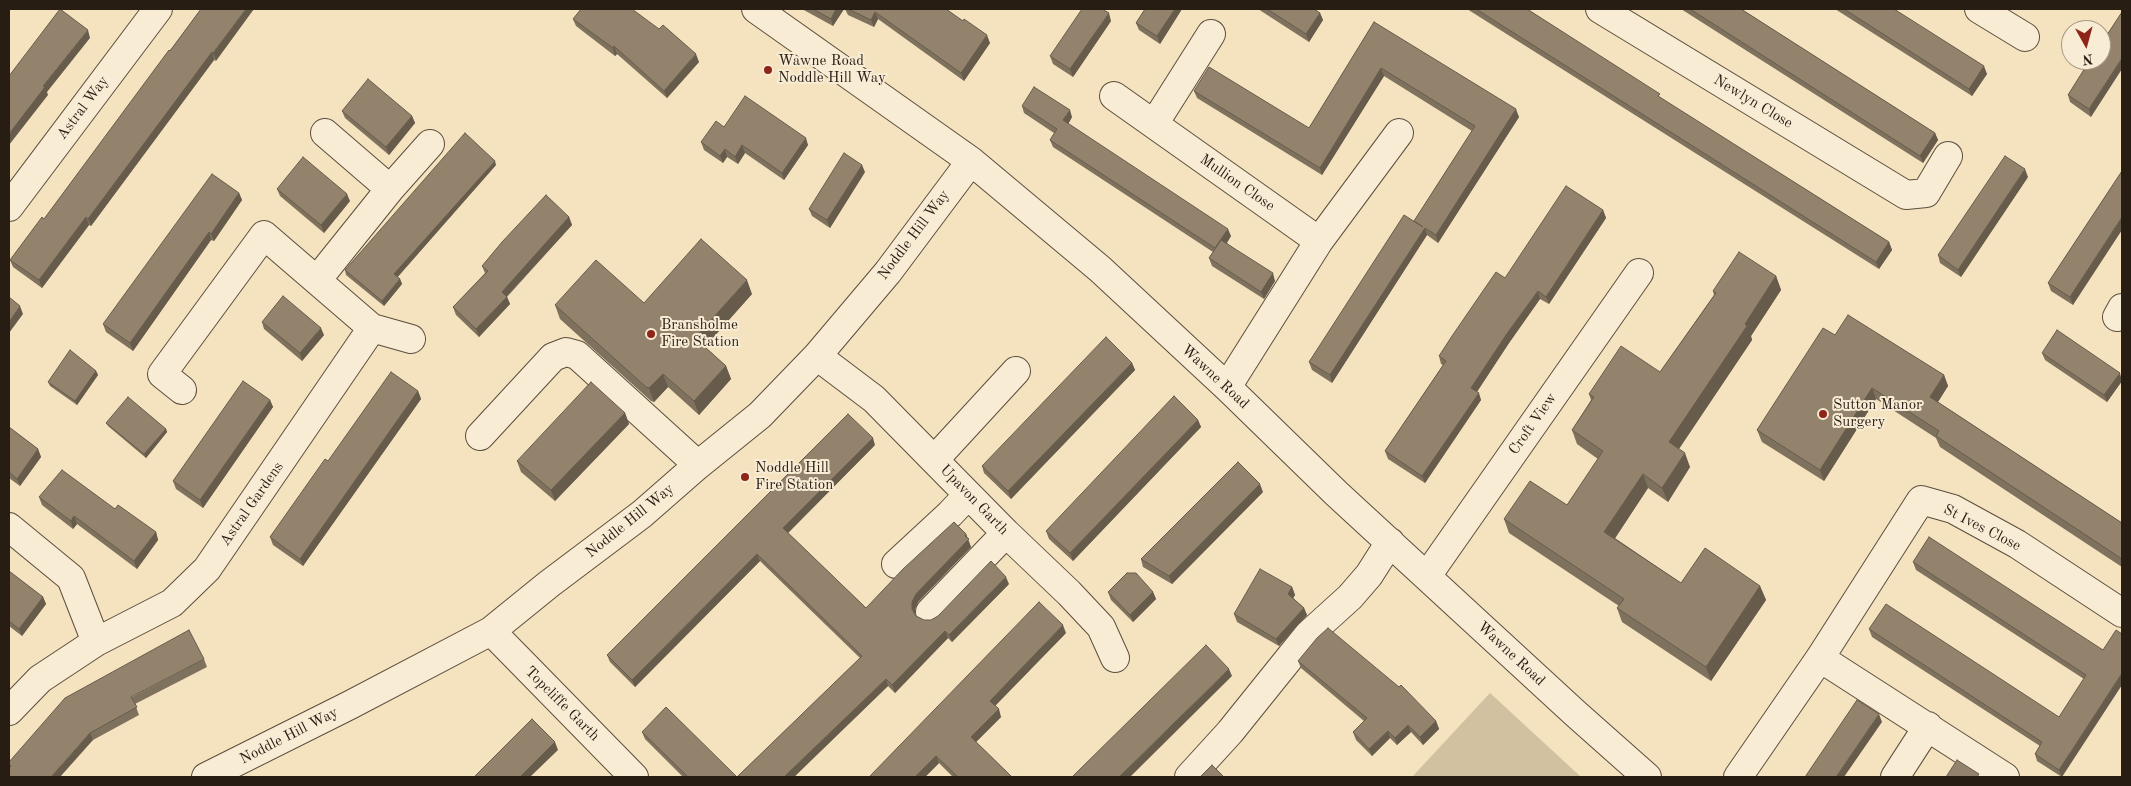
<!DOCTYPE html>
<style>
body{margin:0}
#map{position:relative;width:2131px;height:786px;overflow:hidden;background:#f5e2be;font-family:"Old Standard TT",serif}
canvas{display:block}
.frame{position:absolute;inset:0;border:10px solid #281d13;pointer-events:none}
.north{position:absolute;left:2061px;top:20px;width:50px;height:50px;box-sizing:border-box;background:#f8ecd5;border:1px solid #a59987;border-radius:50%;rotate:173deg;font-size:14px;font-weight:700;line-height:20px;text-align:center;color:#281d13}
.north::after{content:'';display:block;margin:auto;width:18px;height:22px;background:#8f2418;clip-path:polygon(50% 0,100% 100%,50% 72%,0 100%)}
</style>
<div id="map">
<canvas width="2131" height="786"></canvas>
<div class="frame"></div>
<div class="north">N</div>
</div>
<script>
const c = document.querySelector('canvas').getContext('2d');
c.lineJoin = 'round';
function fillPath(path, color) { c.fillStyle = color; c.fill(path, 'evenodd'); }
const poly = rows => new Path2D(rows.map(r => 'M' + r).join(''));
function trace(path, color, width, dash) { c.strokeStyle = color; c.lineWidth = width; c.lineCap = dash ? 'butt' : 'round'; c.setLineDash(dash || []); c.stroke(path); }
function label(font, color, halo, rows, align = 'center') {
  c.font = font + ' "Old Standard TT",serif'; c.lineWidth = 4; c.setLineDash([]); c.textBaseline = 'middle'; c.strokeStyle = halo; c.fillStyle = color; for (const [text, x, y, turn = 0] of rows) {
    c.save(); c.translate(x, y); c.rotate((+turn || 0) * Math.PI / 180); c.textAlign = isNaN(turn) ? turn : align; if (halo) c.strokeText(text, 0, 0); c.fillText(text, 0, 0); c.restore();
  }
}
fillPath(poly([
 [1490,693,1581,777,1412,777]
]), '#d2c1a1');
const minor = poly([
 [756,9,971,161,1100,269,1227,387,1337,494,1576,714,1647,777],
 [1600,9,1906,195,1926,193,1948,156],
 [1979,9,2025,37],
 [1114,96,1319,241],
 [1154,124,1211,34],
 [325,133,390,189],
 [9,207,158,9],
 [317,280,390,189,430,144],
 [2117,317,2122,308],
 [817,356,874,399,1006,533,1069,593,1101,627,1115,658],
 [1227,387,1319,241,1399,133],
 [182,390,162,374,264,235,372,328,411,339],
 [480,436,553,357,566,352,577,355,698,465],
 [935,459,1016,371],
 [9,527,71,578,96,642,40,679,9,711],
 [896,564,950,514,968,495],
 [1427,576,1639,273],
 [930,612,1006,533],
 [491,631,634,777],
 [96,642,172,603,207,569,372,328],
 [1820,658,2005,777],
 [206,777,350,705,491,631,549,584,642,514,698,465,760,415,817,356,888,272,971,161],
 [1189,777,1230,732,1308,635,1350,597,1369,575,1390,542],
 [1738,777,1820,658,1921,500,1953,509,2017,544,2122,613],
 [1895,777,1928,726]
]);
trace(minor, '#5b4e3e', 30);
trace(minor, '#f8ecd5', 28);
fillPath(poly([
 [201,9,216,61,214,60,91,226,89,225,42,288,13,267,10,260,44,219],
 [802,9,844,9,833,26],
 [845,9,946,9,990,43,964,81,878,19,874,27,848,15],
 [1145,9,1182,9,1160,44,1139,30,1136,23],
 [1258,9,1314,9,1320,13,1323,20,1309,42],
 [1467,9,1527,9,1662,99,1889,242,1892,250,1879,269],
 [1681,9,1741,9,1935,133,1938,140,1923,163],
 [1835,9,1894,9,1987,74,1972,96],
 [2122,12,2091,117,2070,102,2068,95],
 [573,19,699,62,667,98,617,54,615,56,576,26],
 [1111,21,1073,77,1053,64,1050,56],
 [1374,22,1519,117,1438,243,1427,235,1332,383,1312,370,1309,362,1414,221,1472,131,1384,76,1322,175,1197,98,1194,91,1309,128],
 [1022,106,1072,117,1068,124,1231,236,1227,243,1275,281,1264,299,1212,266,1209,258,1213,252,1053,147,1050,140,1054,133,1024,113],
 [342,111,412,116,415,123,389,155,345,118],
 [724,127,808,145,784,180,745,153,738,164,727,157,723,163,704,150,701,142],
 [496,165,397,277,400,279,402,284,384,306,346,275,345,270],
 [2122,171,2073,305,2051,291,2048,283],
 [865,172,830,228,812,216,809,209],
 [2028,177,1961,277,1940,263,1938,255],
 [277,189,350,201,324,233,280,196],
 [239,193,242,200,214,241,211,240,133,351,106,332,103,324],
 [1603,210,1606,218,1549,304,1540,299,1509,343,1477,392,1481,400,1425,483,1388,459,1385,451,1443,365,1441,364,1439,356,1505,278],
 [569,217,572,225,507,297,510,304,479,337,456,315,453,307,485,273,482,266],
 [1776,276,1781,290,1751,336,1752,340,1679,449,1690,467,1668,502,1648,488,1615,538,1681,583,1760,586,1766,600,1711,681,1622,622,1617,608,1619,606,1509,533,1504,519,1567,505,1598,459,1577,444,1572,430,1591,400,1589,394,1660,372,1714,295,1713,291],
 [752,294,705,347,726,366,731,379,699,415,668,387,654,402,651,401,560,319,555,305,644,303],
 [262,322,324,335,302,361,264,329],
 [1835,335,1944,375,1948,386,1938,402,2122,523,2122,567,1940,447,1936,438,1876,399,1824,481,1762,442,1757,430],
 [2042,353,2122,379,2122,381,2107,402,2045,360],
 [1132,363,1135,370,1011,499,984,473,982,466],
 [96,371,98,375,77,405,50,386,48,382],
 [418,391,421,399,303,566,273,545,270,537,328,461],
 [270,400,273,407,203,508,176,489,173,481],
 [625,413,629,424,555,501,521,472,517,461],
 [1198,420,1201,427,1073,561,1049,539,1046,531],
 [106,423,166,429,167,432,146,458,108,426],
 [9,427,38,449,41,457,20,486,9,478],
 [875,445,788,533,866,608,966,534,971,547,918,602,915,609,915,613,916,616,924,620,931,620,1009,584,952,642,948,638,895,693,888,686,794,777,683,777,645,739,642,732,737,777,860,658,760,561,635,687,610,662,607,655],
 [1263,492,1172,584,1143,567,1141,559],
 [39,497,115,509,156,532,158,540,137,569,77,524,73,529,42,505],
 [1913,562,2103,650,2062,777,2037,761,2035,754,2040,746,1872,637,1869,629,2059,717,2084,679,1916,570],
 [9,571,43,597,46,604,22,636,9,626],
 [1292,587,1295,595,1293,598,1304,608,1307,615,1279,646,1237,622,1234,614],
 [1108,592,1153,592,1156,599,1133,622,1111,600],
 [1066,633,995,706,1001,717,976,742,1012,777,953,777,939,763,925,777,869,777],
 [204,659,207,667,135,704,139,715,93,740,9,768,9,762],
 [1298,661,1436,721,1439,729,1423,745,1411,732,1397,745,1390,738,1372,756,1356,740,1353,732,1364,721,1301,668]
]), '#7e715d');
fillPath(poly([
 [246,9,254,9,216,61,213,53],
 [836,9,844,9,833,26,831,19],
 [1175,9,1182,9,1160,44,1157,36],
 [875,12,878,19,874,27,871,20],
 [1109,13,1111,21,1073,77,1070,69],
 [1320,13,1323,20,1309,42,1306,34],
 [88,30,90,38,47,92,48,95,9,145,9,134,43,86],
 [987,35,990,43,964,81,961,73],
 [614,46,617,54,615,56,613,48],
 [212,52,214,60,91,226,88,219],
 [696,54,699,62,667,98,664,91],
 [2122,58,2122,69,2091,117,2089,109],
 [1984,66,1987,74,1972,96,1969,89],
 [1381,68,1384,76,1322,175,1320,168],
 [1516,109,1519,117,1438,243,1436,235],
 [1070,110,1072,117,1066,128,1063,120],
 [412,116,415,123,389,155,386,147],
 [1935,133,1938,140,1923,163,1920,156],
 [806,138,808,145,784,180,782,173],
 [742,145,745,153,738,164,735,157],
 [725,149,727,157,723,163,720,156],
 [495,161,496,165,396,279,394,274],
 [862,165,865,172,830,228,827,220],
 [2025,169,2028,177,1961,277,1958,270],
 [239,193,242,200,214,241,211,234],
 [347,194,350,201,324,233,321,225],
 [1603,210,1606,218,1549,304,1546,297],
 [86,217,89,225,42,288,39,280],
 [569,217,572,225,504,299,502,292],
 [2122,217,2122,230,2073,305,2070,297],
 [1425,228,1427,235,1332,383,1330,375],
 [1228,229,1231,236,1218,256,1215,248],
 [209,232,211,240,133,351,130,343],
 [1889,242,1892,250,1879,269,1876,262],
 [1273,273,1275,281,1264,299,1261,292],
 [1776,276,1781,290,1751,336,1752,340,1674,456,1669,442],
 [400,279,402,284,384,306,382,301],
 [747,280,752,294,700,352,695,338],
 [1538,291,1540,299,1509,343,1474,396,1471,388,1506,335],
 [507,297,510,304,479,337,476,329],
 [20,306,23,314,9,333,9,322],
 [321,328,324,335,302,361,300,353],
 [1132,363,1135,370,1011,499,1008,491],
 [726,366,731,379,699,415,694,401],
 [96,371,98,375,77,405,75,401],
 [2120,373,2122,381,2107,402,2104,395],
 [663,374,668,387,654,402,649,388],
 [1944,375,1948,386,1934,408,1930,397],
 [1872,388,1876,399,1824,481,1820,470],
 [418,391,421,399,303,566,300,559],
 [1479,393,1481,400,1425,483,1422,476],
 [270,400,273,407,203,508,200,500],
 [625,413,629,424,555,501,551,490],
 [1198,420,1201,427,1073,561,1070,553],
 [166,429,167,432,146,458,144,454],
 [873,438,875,445,786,535,783,528],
 [38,449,41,457,20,486,17,479],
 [1685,453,1690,467,1668,502,1662,488],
 [1643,474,1648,488,1610,546,1604,532],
 [1260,484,1263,492,1172,584,1169,576],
 [74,516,77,524,73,529,71,521],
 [156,532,158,540,137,569,134,561],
 [966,534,971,547,918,602,915,609,915,616,912,609,912,602,916,594],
 [757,554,760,561,635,687,632,680],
 [1006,577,1009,584,952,642,949,635],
 [1760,586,1766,600,1711,681,1706,667],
 [1292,587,1295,595,1291,602,1288,594],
 [1153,592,1156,599,1133,622,1130,615],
 [43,597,46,604,22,636,19,629],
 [1304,608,1307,615,1279,646,1276,639],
 [1063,625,1066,633,993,708,990,701],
 [945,631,948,638,895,693,892,685],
 [1229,669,1232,676,1130,777,1119,777],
 [2122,673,2122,685,2062,777,2059,770],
 [886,679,888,686,794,777,784,777],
 [999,709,1001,717,974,744,971,737],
 [1879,714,1882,722,1844,777,1836,777],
 [1436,721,1439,729,1423,745,1420,737],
 [1408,725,1411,732,1397,745,1395,738],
 [1388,731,1390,738,1372,756,1369,749],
 [90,733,93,740,60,777,51,777],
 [555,742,558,750,530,777,520,777],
 [936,756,939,763,925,777,915,777]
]), '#675c4c');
const building = poly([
 [60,9,88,30,43,86,45,87,9,134,9,76,60,9],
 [201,9,246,9,213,53,212,52,88,219,86,217,39,280,10,260,42,217,44,219,169,50,170,51,201,9],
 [581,9,632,9,659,29,663,25,696,54,664,91,614,46,613,48,573,19,581,9],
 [813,9,836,9,831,19,813,9],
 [848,9,946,9,963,21,964,19,987,35,961,73,875,12,871,20,848,9],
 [1082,9,1102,9,1109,13,1070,69,1050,56,1082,9],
 [1145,9,1175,9,1157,36,1136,23,1145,9],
 [1267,9,1314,9,1320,13,1306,34,1267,9],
 [1476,9,1527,9,1660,94,1658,96,1889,242,1876,262,1476,9],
 [1690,9,1741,9,1935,133,1920,156,1690,9],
 [1844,9,1894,9,1984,66,1969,89,1844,9],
 [2122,12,2122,58,2089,109,2068,95,2090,60,2101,60,2101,44,2122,12],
 [1374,22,1516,109,1436,235,1425,228,1330,375,1309,362,1404,215,1423,227,1414,221,1475,126,1381,68,1320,168,1194,91,1209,67,1309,128,1374,22],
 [368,79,412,116,386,147,342,111,368,79],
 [1034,87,1070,110,1063,120,1228,229,1215,248,1050,140,1057,129,1022,106,1034,87],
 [745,96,806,138,782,173,742,145,735,157,725,149,720,156,701,142,716,121,724,127,745,96],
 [465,133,495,161,394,274,400,279,382,301,345,270,465,133],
 [844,153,862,165,827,220,809,209,844,153],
 [2005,156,2025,169,1958,270,1938,255,2005,156],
 [303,157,347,194,321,225,277,189,303,157],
 [2122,171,2122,217,2070,297,2048,283,2122,171],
 [212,174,239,193,211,234,209,232,130,343,103,324,212,174],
 [1566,186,1603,210,1546,297,1538,291,1506,335,1471,388,1479,393,1422,476,1385,451,1446,361,1439,356,1452,336,1496,272,1505,278,1566,186],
 [546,195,569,217,502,292,507,297,476,329,453,307,488,271,482,266,502,242,546,195],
 [701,239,747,280,695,338,726,366,694,401,663,374,649,388,646,387,555,305,596,260,644,303,701,239],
 [1221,240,1273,273,1261,292,1209,258,1221,240],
 [1739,252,1776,276,1745,324,1747,326,1669,442,1685,453,1662,488,1643,474,1604,532,1681,583,1705,548,1760,586,1706,667,1617,608,1624,599,1504,519,1530,481,1567,505,1603,451,1572,430,1594,397,1589,394,1621,346,1660,372,1716,293,1713,291,1739,252],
 [283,296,321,328,300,353,262,322,283,296],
 [9,297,20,306,9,322,9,297],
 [1848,315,1944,375,1930,397,2122,523,2122,559,1936,436,1939,431,1872,388,1820,470,1757,430,1823,328,1835,335,1848,315],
 [2057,330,2120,373,2104,395,2042,353,2057,330],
 [1106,337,1132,363,1008,491,982,466,1106,337],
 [70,350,96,371,75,401,48,382,70,350],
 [391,372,418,391,300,559,270,537,325,459,328,461,391,372],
 [243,381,270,400,200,500,173,481,243,381],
 [591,382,625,413,551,490,517,461,591,382],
 [1174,396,1198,420,1070,553,1046,531,1174,396],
 [128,397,166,429,144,454,106,423,128,397],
 [848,414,873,438,783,528,866,608,903,569,954,522,966,534,965,536,969,539,916,594,912,602,912,609,916,616,924,620,931,620,938,616,991,561,1006,577,949,635,945,631,892,685,886,679,784,777,688,777,642,732,666,707,737,777,862,656,757,554,632,680,607,655,848,414],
 [9,427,38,449,17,479,9,472,9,427],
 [1238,462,1260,484,1169,576,1141,559,1238,462],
 [62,470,115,509,118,505,156,532,134,561,74,516,71,521,39,497,62,470],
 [1929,537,2103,650,2116,630,2122,634,2122,673,2059,770,2035,754,2042,742,1869,629,1886,604,2059,717,2086,675,1913,562,1929,537],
 [1260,569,1292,587,1288,594,1304,608,1276,639,1234,614,1260,569],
 [9,571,43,597,19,629,9,621,9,571],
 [1127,573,1136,573,1153,592,1130,615,1108,592,1127,573],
 [1039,602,1063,625,990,701,999,709,971,737,1012,777,958,777,936,756,915,777,869,777,1039,602],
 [1328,628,1399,687,1401,685,1436,721,1420,737,1408,725,1395,738,1388,731,1369,749,1353,732,1367,718,1298,661,1317,638,1328,628],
 [189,630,204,659,131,697,137,707,90,733,51,777,9,777,9,768,11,766,9,764,9,762,65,698,189,630],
 [1206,645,1229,669,1119,777,1074,777,1073,776,1206,645],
 [1857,700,1879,714,1836,777,1805,777,1857,700],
 [532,719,555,742,520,777,474,777,532,719],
 [1957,760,1979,774,1977,777,1946,777,1957,760],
 [1212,765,1224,777,1200,777,1212,765]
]);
fillPath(building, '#93836c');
trace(building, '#675c4c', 1);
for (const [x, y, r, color] of [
 [768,70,5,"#8f2418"],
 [651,334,5,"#8f2418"],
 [1823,414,5,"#8f2418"],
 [745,477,5,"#8f2418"]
]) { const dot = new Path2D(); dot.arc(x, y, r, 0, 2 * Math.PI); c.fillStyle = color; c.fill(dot); trace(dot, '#f8ecd5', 2); }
label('15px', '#281d13', '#f8ecd5', [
 ["Wawne Road",778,61],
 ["Noddle Hill Way",778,78],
 ["Bransholme",661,325],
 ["Fire Station",661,342],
 ["Sutton Manor",1833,405],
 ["Surgery",1833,422],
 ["Noddle Hill",755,468],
 ["Fire Station",755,485]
], 'left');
label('15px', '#281d13', '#f8ecd5', [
 ["Newlyn Close",1753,102,31],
 ["Astral Way",83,108,-53],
 ["Mullion Close",1237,183,35],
 ["Noddle Hill Way",914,235,-53],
 ["Wawne Road",1215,377,43],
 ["Croft View",1533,424,-55],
 ["Upavon Garth",974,500,46],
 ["Astral Gardens",252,504,-55],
 ["Noddle Hill Way",630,521,-39],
 ["St Ives Close",1982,528,27],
 ["Wawne Road",1511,654,43],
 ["Topcliffe Garth",562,704,45],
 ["Noddle Hill Way",289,736,-27]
]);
</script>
